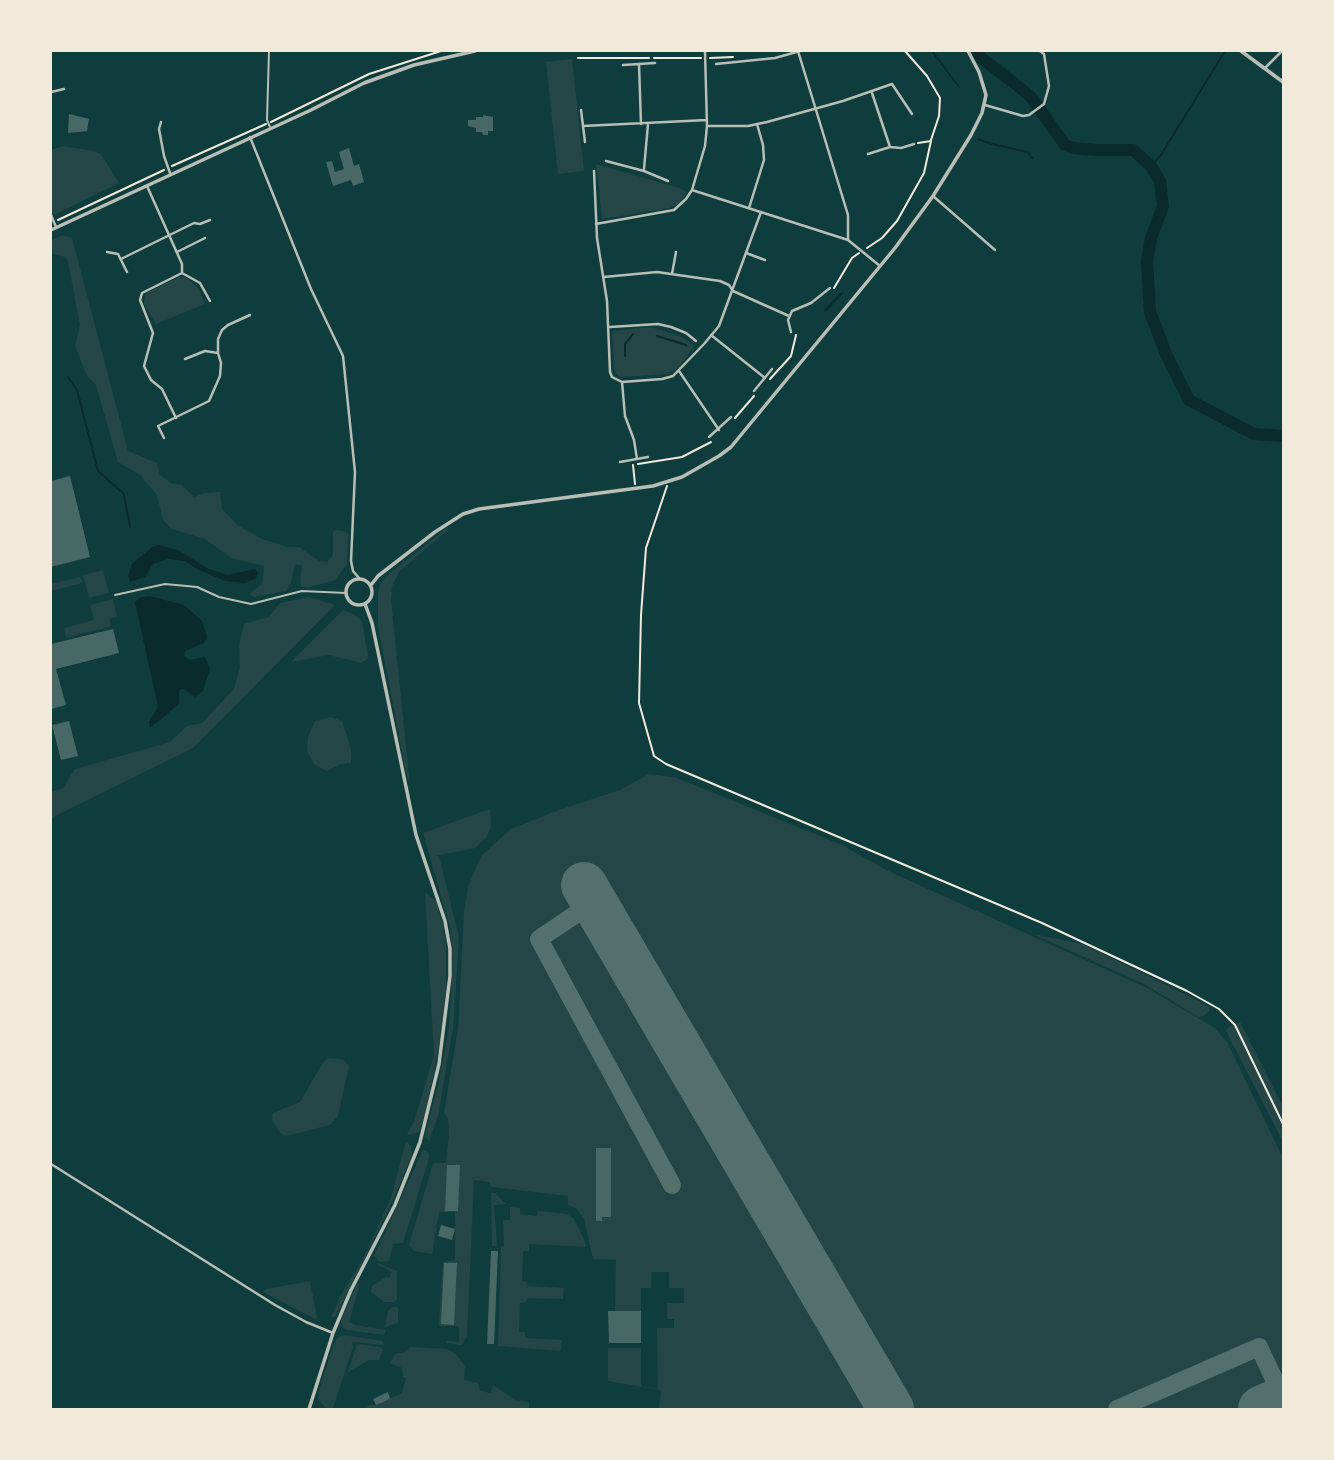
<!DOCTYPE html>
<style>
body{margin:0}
#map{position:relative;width:1334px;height:1460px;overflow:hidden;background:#0f3d3e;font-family:"Libre Baskerville",serif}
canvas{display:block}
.frame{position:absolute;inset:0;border:52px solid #f1e9da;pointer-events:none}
</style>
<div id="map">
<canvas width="1334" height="1460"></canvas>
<div class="frame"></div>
</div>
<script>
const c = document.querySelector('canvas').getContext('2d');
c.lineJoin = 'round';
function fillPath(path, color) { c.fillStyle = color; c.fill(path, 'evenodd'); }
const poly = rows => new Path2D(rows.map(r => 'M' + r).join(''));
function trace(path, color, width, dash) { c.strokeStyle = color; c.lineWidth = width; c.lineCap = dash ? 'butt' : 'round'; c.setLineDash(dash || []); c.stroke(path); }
fillPath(poly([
 [572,59,584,171,558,174,546,62],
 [63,146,94,151,101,154,119,183,54,215,51,213,51,150],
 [596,164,679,188,687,192,680,203,670,208,602,219],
 [63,235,72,238,128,451,157,463,160,475,171,483,182,485,194,497,205,493,220,492,222,509,237,525,262,539,288,547,299,547,319,561,327,562,333,555,333,532,336,530,344,531,348,534,347,564,335,580,307,588,302,587,300,582,302,566,295,564,291,583,286,591,254,597,249,594,262,584,264,566,231,558,205,539,172,529,163,520,157,495,140,475,118,462,96,385,87,376,75,346,80,325,68,262,65,257,51,253,51,240],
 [179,277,185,277,198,288,205,304,156,324,144,305,145,296,148,292],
 [651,327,682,337,695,346,677,369,668,374,620,377,614,371,612,331],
 [447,528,449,529,399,572,392,586,391,600,410,785,406,773,378,627,378,591,380,584,392,571],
 [103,570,109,593,89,598,83,575],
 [80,577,82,583,51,591,51,584],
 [309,597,335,605,193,748,51,818,51,792,63,788,75,769,170,742,187,726,202,723,234,689,240,667,239,645,244,624,269,617,280,603],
 [113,599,117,617,109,619,111,626,66,638,64,628,94,620,90,605],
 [343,610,355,615,362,621,368,658,361,663,329,655,291,662],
 [331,717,342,721,351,749,351,763,341,764,327,771,314,764,307,751,308,737,315,721],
 [649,774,677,778,842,845,886,870,1147,988,1215,1028,1227,1042,1283,1158,1283,1409,659,1409,661,1390,608,1381,608,1348,641,1348,641,1386,658,1389,657,1328,674,1328,674,1319,667,1319,667,1303,684,1303,684,1288,669,1288,669,1272,652,1272,651,1288,641,1288,641,1311,615,1311,616,1260,593,1259,584,1218,576,1208,568,1205,568,1196,492,1187,489,1182,474,1180,467,1337,461,1345,447,1343,447,1341,459,1342,459,1326,439,1326,443,1262,455,1260,455,1212,439,1212,432,1254,414,1251,409,1245,433,1163,446,1163,449,1133,448,1118,444,1113,458,1029,464,913,468,887,481,856,511,829,559,810,620,790],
 [490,809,491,827,486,838,475,848,435,856,439,856,459,938,453,1028,438,1116,429,1141,425,1137,439,1080,449,1027,453,961,450,927,423,833],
 [425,892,436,901,443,925,446,942,446,989,439,1046,427,1106,419,1132,411,1135,407,1134,414,1122,434,1055],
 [1033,934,1083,944,1203,1003,1209,1007,1210,1011,1203,1016,1198,1017,1144,984],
 [1240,1022,1283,1107,1283,1142,1226,1031,1229,1027],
 [328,1058,343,1059,349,1066,338,1116,330,1125,286,1136,280,1133,272,1120,273,1113,300,1102,322,1064],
 [406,1141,411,1146,412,1154,395,1196,338,1312,335,1317,331,1317,340,1297,365,1255,391,1198],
 [423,1150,429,1153,429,1158,403,1243,393,1244,389,1261,380,1262,374,1256],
 [491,1193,495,1193,506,1204,494,1205,497,1246,492,1246],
 [510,1207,520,1208,520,1214,537,1216,538,1211,567,1214,574,1219,584,1239,586,1247,529,1244,529,1251,523,1251,522,1281,527,1282,528,1286,564,1288,563,1299,527,1298,526,1302,520,1303,519,1332,525,1332,525,1338,562,1340,561,1351,498,1346,501,1247,504,1246,503,1220,510,1220],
 [378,1263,397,1271,397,1299,394,1302,384,1302,371,1292,372,1286,386,1277,389,1278,392,1272,377,1264],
 [310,1281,317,1318,315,1319,263,1292,266,1289],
 [357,1284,359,1284,358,1291,349,1322,355,1325,386,1330,384,1335,347,1330,342,1327,341,1322,344,1313],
 [392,1307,398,1307,398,1323,385,1327,388,1311],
 [343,1335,383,1341,384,1345,352,1342,353,1347,333,1409,327,1409,319,1401,318,1393,334,1343,337,1338],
 [357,1344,380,1347,383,1350,379,1360,369,1360,348,1372],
 [410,1347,447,1349,455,1353,465,1366,464,1380,478,1383,480,1391,491,1393,493,1385,515,1400,529,1402,529,1409,366,1409,369,1405,376,1405,402,1393,406,1378,403,1377,402,1368,390,1363,395,1354,404,1352]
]), '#244646');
fillPath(poly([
 [159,545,178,550,207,568,228,575,255,569,258,573,256,578,245,583,225,581,197,569,185,561,168,559,153,564,145,577,130,582,128,576,132,564,152,547],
 [150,596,184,605,202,621,207,637,204,643,185,651,184,656,190,660,205,657,210,669,203,691,195,697,184,689,179,690,179,704,150,728,149,722,158,707,135,602,141,597]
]), '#0a2a2b');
trace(poly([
 [932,51,959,87],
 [978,139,992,144,1028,152,1032,158],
 [1151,166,1161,155,1225,51],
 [825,311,842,293],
 [657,336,686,345],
 [625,356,625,344,633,334],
 [68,377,77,390,98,471,124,494,130,527]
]), '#0a2a2b', 2);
trace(poly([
 [977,51,980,57,1014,83],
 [1019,87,1031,97,1065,145,1073,148,1097,150,1133,150,1151,166,1160,181,1163,206,1151,238,1147,261,1150,312,1166,354,1189,400,1254,434,1283,436]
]), '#0a2a2b', 12);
trace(poly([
 [594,902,539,939,672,1185],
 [1117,1409,1259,1347,1283,1398]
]), '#53706d', 18);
trace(poly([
 [584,885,891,1409],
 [1261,1409,1283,1399]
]), '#53706d', 46);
fillPath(poly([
 [69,114,89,119,87,131,68,133],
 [483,115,493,117,493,131,488,131,488,135,483,135,482,132,476,132,476,128,468,126,468,120,476,120,476,117,483,117],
 [349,148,354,166,359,164,364,182,353,186,351,180,333,186,326,162,332,161,335,172,344,169,339,152],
 [70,476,90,557,51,567,51,481],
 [113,629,119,653,56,669,66,705,51,709,51,644],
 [69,721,78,756,61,760,52,725],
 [596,1148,611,1148,611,1217,602,1217,602,1221,596,1221],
 [447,1165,460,1165,458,1211,445,1211],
 [441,1225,455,1229,452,1240,438,1236],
 [491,1251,498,1251,494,1344,487,1344],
 [444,1263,457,1263,454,1325,441,1324],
 [608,1311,641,1311,641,1343,609,1343],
 [388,1392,390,1399,376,1405,373,1399]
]), '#486865');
trace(poly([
 [905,51,927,76,940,98,939,116,931,140],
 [578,58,649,58],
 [654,58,701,58],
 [710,58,733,57],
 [271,122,369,74,441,51],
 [172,166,266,124],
 [58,220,164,170],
 [867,248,882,238,897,221,924,173,931,141,918,143],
 [834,288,852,258,859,253],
 [770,379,791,356,796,335],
 [735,418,754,396],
 [638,464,682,457,711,442],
 [633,465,635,484],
 [667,486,646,548,641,615,639,703,654,756,666,764,1042,923,1187,991,1219,1009,1235,1025,1283,1124]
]), '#f1e9da', 2);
trace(poly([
 [269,51,267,120,270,127],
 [115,595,165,584,197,587,219,597,251,604,302,591,346,593]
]), '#b8beb3', 2);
trace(poly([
 [798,51,848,215,848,240],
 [639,64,641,124],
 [716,64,775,58,800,51],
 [623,65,655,63],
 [1265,68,1282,51],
 [51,92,64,89],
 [872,93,890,147],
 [985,105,1023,116,1029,115,1044,104,1049,86,1044,54,1040,51],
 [581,110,585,142],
 [161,122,159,129,164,156,170,173],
 [583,126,707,120],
 [707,126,748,126,767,122,843,101,892,84,912,114],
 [250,137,311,289,343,356,355,472,351,561,353,571,359,578],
 [868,154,890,147,901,148,914,144],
 [606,161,644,171,668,181],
 [644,169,648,124],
 [594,171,597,238,607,301,610,372,612,377,622,382,662,379,673,376,704,344,719,326,761,212],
 [147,186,182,264,182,273],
 [692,190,848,240,880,266],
 [933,196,995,250],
 [749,208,764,160,763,145,757,124],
 [51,215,56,227],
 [596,224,674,210,686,199,692,190,705,146,707,126,705,51],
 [107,252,118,254,127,272],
 [177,252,205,238],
 [746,253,765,260],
 [121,259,194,223,200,224,210,220],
 [182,273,200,283,210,301],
 [672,274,676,252],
 [604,277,657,272,720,281,729,285,733,291,789,316],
 [610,327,658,324,671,327,686,333,696,341],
 [791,332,788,320,792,311,811,303,830,288],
 [711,335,765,378],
 [185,359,205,351,218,353],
 [679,371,719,430],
 [622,382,625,416,634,440,637,459],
 [754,391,772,369],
 [176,418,162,389,151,380,144,366,153,333,140,300,142,293,182,273],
 [709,437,731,417],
 [164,438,158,426,209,401,220,376,221,363,218,353,218,339,222,330,228,325,250,315],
 [620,462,648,457],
 [51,1164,275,1305,306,1322,333,1333]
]), '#b8beb3', 2.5);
trace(poly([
 [1241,51,1283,82],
 [51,230,311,110,364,83,414,65,475,51],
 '346 592a13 13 0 1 1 26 0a13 13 0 1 1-26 0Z',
 [371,585,378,576,435,532,463,514,479,509,653,486,682,477,719,456,731,447,895,248,933,196,971,135,982,113,986,95,979,72,968,51],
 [309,1409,333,1333,351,1290,395,1205,420,1142,439,1064,450,976,450,949,445,921,416,835,372,623,365,604]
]), '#b8beb3', 3.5);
</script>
